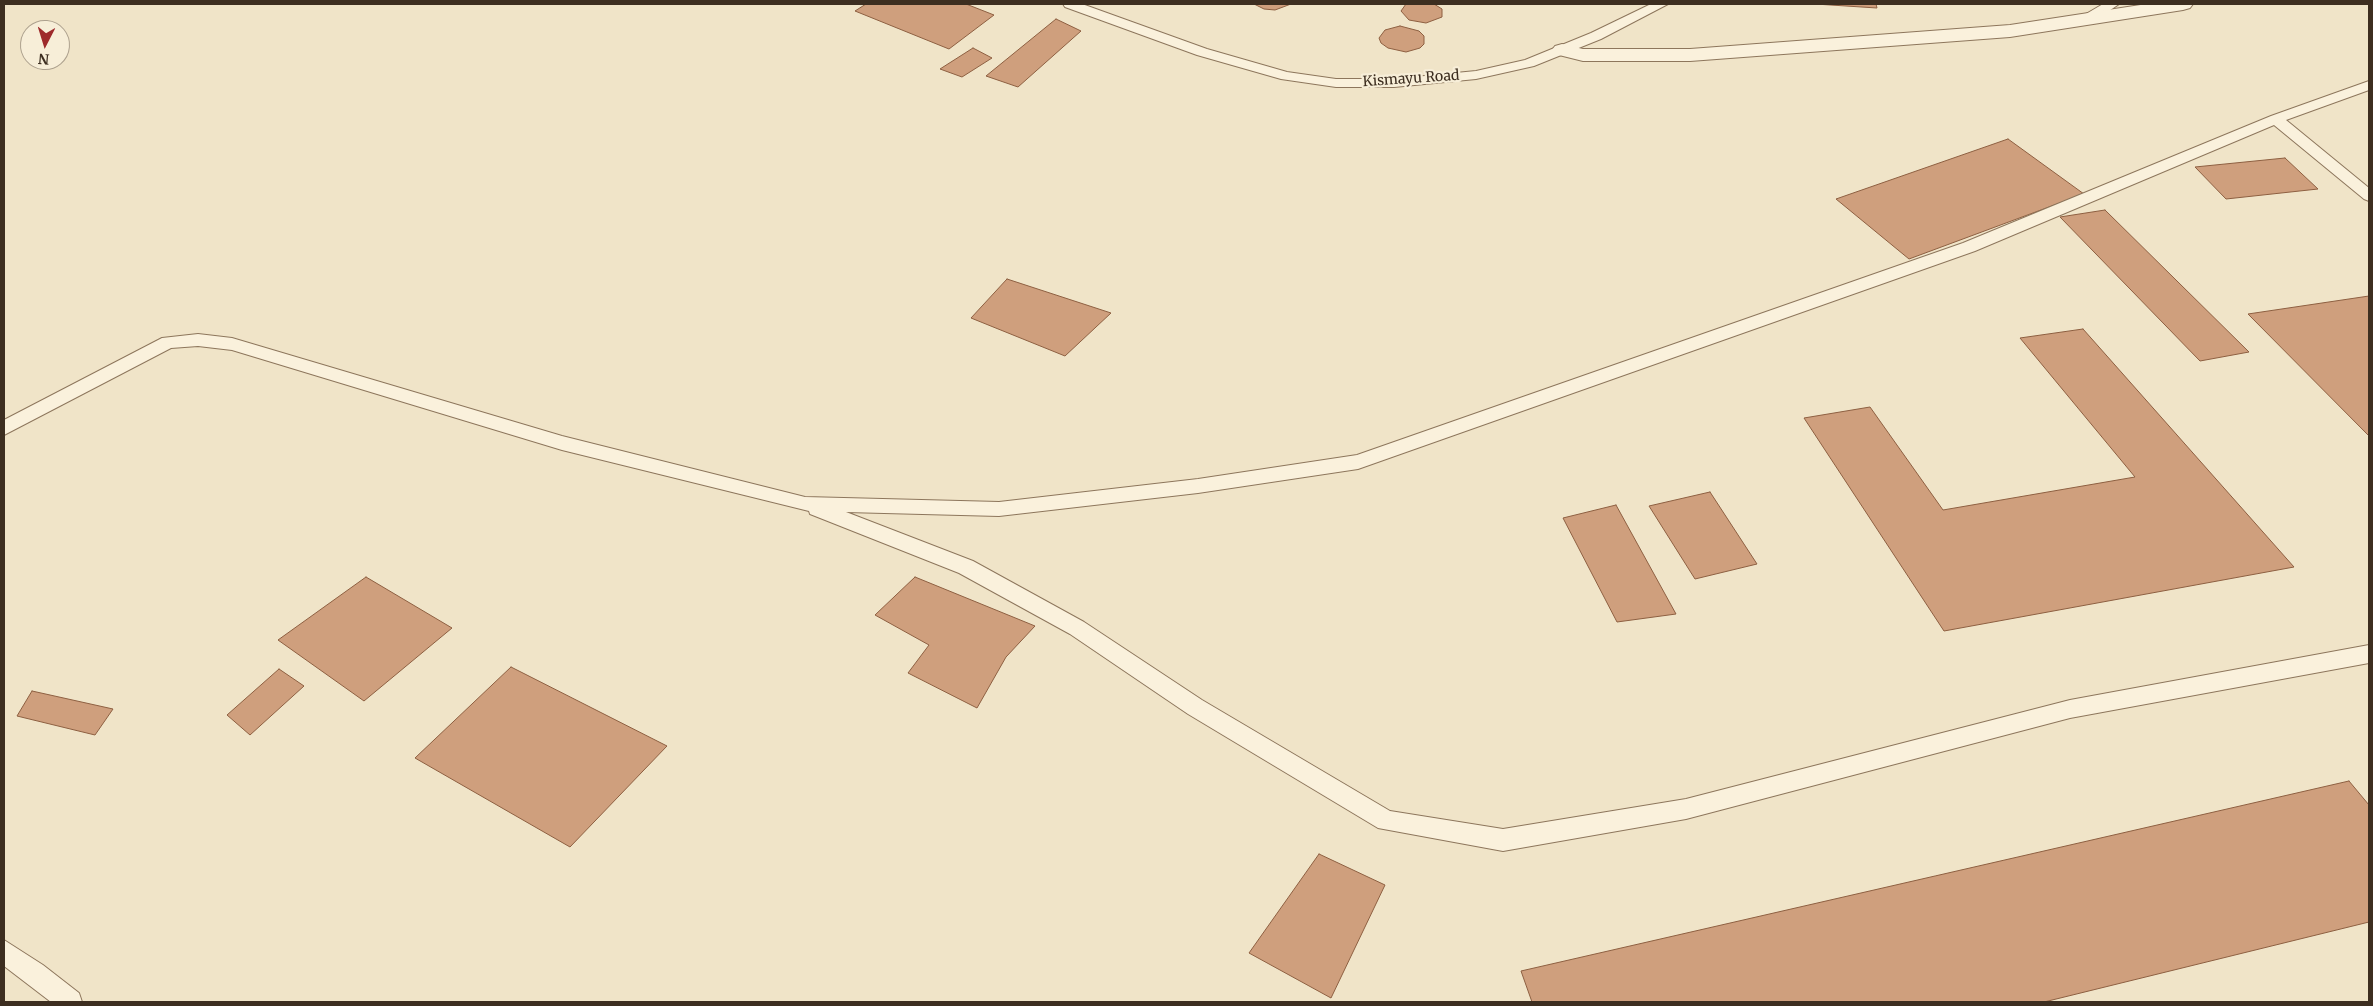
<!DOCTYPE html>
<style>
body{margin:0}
#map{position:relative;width:2373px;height:1006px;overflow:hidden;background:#f0e4c8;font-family:Merriweather,serif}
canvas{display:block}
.frame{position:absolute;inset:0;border:5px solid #3d2e20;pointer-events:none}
.north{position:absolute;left:20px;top:20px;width:50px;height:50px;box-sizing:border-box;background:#f7eed8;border:1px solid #ada18e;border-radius:50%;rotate:185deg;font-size:14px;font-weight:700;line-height:20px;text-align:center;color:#3d2e20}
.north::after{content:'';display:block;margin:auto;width:18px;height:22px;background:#9e2a2b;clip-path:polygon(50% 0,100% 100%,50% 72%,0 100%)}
</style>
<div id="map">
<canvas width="2373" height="1006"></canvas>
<div class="frame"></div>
<div class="north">N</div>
</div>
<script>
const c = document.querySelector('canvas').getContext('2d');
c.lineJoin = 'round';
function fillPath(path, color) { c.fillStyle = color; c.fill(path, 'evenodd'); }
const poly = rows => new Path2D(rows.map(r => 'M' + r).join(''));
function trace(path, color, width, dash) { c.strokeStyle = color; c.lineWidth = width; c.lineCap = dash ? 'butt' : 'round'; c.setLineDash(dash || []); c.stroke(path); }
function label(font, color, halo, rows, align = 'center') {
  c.font = font + ' Merriweather,serif'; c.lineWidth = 4.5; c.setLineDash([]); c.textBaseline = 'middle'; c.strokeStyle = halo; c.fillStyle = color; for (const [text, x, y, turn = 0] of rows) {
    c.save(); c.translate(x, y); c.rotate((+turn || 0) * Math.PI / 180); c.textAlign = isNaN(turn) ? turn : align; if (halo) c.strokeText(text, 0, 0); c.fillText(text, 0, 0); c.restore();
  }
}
const building = poly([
 [866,4,966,4,994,15,949,49,855,11,866,4],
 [1254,4,1291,4,1275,10,1264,9,1254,4],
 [1406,4,1434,4,1442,9,1442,17,1426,23,1409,20,1401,11,1406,4],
 [1815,4,1876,4,1877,8,1815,4],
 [1056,19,1081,31,1018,87,986,76,1056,19],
 [1400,26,1419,31,1424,36,1424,44,1420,48,1406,52,1388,48,1381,43,1379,38,1385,30,1400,26],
 [973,48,992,58,962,77,940,69,973,48],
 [2008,139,2084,194,1909,259,1836,199,2008,139],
 [2285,158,2318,189,2226,199,2195,167,2285,158],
 [2105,210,2249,352,2200,361,2060,217,2105,210],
 [1007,279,1111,313,1065,356,971,318,1007,279],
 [2369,296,2369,436,2248,314,2369,296],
 [2083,329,2294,567,1944,631,1804,418,1870,407,1943,510,2135,477,2020,338,2083,329],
 [1710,492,1757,564,1695,579,1649,506,1710,492],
 [1616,505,1676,614,1617,622,1563,518,1616,505],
 [366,577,452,628,364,701,278,640,366,577],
 [915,577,1035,626,1006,657,977,708,908,673,929,645,875,615,915,577],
 [511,667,667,746,570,847,415,758,511,667],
 [279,669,304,686,250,735,227,715,279,669],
 [32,691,113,709,95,735,17,716,32,691],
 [2349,781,2369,805,2369,922,2044,1002,1532,1002,1521,971,2349,781],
 [1319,854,1385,885,1331,998,1249,953,1319,854]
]);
fillPath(building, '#cf9f7d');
trace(building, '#8d5f41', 1);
const lane = poly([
 [1063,4,1082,4,1207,49,1287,72,1336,79,1394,79,1476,71,1525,60,1591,33,1651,4,1668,4,1601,39,1534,66,1476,79,1394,87,1336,87,1281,79,1197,55,1065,7,1063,4],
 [2103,4,2119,4,2096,20,2086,20,2084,17,2086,14,2103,4],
 [2369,81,2369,90,2286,120,2369,188,2369,201,2364,199,2274,125,1975,251,1358,469,1198,493,999,516,846,512,973,561,1084,622,1202,700,1390,811,1503,829,1686,799,2070,700,2369,645,2369,663,2070,718,1686,819,1503,851,1378,828,1188,714,1070,634,959,573,810,514,809,511,562,450,232,350,198,346,171,348,4,435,4,420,162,338,198,334,232,338,562,436,805,497,999,502,1198,479,1357,455,1963,243,2271,116,2369,81],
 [4,940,43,965,79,993,82,1002,51,1002,4,966,4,940]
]);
const street = poly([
 [2147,4,2193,4,2190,8,2183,10,2010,37,1690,61,1583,61,1555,54,1552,50,1555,46,1562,44,1583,49,1690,49,2010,25,2147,4]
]);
trace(lane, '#8d765c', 2);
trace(street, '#8d765c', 2);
fillPath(lane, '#faf1dc');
fillPath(street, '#faf1dc');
label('14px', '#3d2e20', '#f7eed8', [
 ["Kismayu Road",1411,79,-4]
]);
</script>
